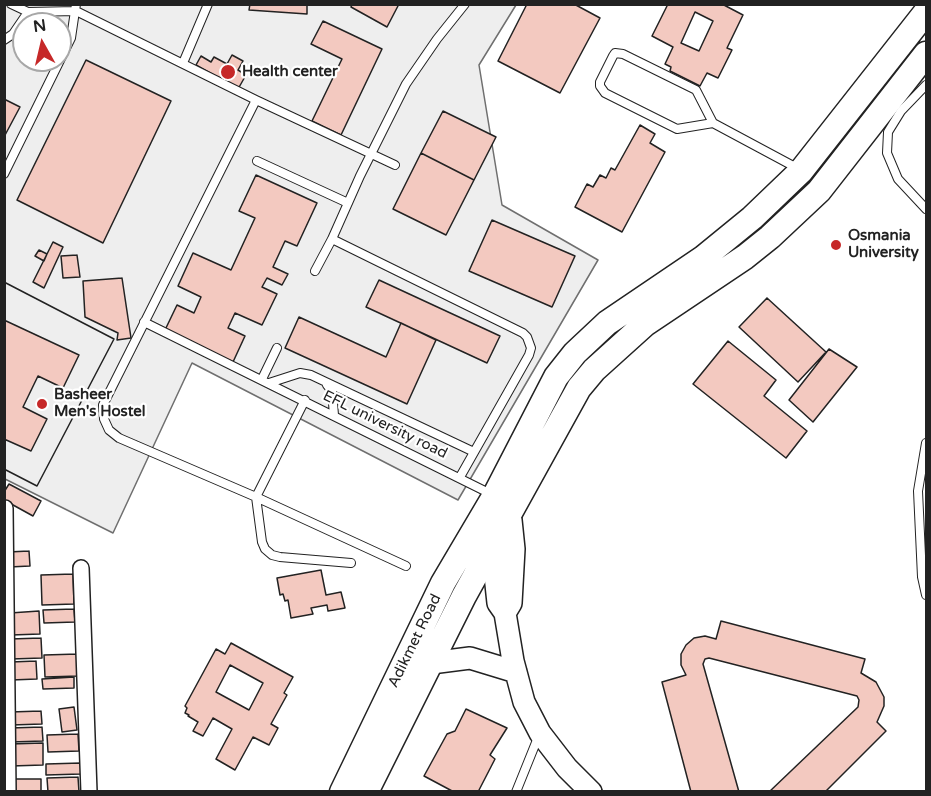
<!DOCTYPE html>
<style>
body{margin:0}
#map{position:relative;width:931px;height:796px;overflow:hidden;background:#fff;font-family:"Varela Round",sans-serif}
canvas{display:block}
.frame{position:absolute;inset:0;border:6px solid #222;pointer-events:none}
.north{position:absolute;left:12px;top:12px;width:60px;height:60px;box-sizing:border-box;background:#fff;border:2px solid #a7a7a7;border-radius:50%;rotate:352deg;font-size:16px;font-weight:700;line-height:24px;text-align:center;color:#222}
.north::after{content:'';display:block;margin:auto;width:21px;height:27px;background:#c62828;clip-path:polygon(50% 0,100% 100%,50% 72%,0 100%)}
</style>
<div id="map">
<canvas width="931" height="796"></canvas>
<div class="frame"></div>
<div class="north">N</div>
</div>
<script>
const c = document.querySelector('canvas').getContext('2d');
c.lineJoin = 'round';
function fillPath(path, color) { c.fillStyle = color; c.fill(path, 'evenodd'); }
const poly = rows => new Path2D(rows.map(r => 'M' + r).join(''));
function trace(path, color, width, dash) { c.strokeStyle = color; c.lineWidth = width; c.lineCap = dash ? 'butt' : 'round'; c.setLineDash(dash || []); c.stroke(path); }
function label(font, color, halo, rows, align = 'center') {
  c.font = font + ' "Varela Round",sans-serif'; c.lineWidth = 4.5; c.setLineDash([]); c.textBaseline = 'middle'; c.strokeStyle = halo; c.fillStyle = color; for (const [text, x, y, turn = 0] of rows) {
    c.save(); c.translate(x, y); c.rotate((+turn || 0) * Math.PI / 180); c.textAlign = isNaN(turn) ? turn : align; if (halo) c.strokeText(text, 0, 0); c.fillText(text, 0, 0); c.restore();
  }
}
const green = poly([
 [4,5,516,5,479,65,502,205,598,260,458,500,192,363,113,533,5,479,4,5],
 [24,24,60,24,60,60,24,60,24,24]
]);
fillPath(green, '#eee');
trace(green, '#6f6f6f', 1.5);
const building = poly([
 [250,4,307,4,307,14,249,10,250,4],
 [352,4,399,4,387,27,351,7,352,4],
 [527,4,574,4,600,18,560,93,498,61,527,4],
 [668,4,722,4,743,15,727,48,732,50,718,78,707,73,700,86,670,71,671,67,665,64,673,47,652,36,668,4],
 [695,12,713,21,699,51,681,43,695,12],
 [323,21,382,49,341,135,312,121,342,59,311,44,323,21],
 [232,55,243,61,238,70,246,75,238,89,196,65,201,56,211,62,214,57,227,64,232,55],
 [86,60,171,101,103,243,17,200,86,60],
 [4,99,20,107,4,137,4,99],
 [443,111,496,137,474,180,421,153,443,111],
 [640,125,655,134,650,143,665,152,622,232,575,207,587,184,593,187,600,175,606,178,611,168,615,170,640,125],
 [421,153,474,180,446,235,393,209,421,153],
 [256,175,317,203,297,246,285,241,273,267,288,274,282,285,267,278,262,287,277,294,262,325,235,313,228,328,245,336,233,362,165,330,177,305,194,313,201,297,178,286,193,253,231,270,255,218,239,211,256,175],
 [492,220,575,256,552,307,469,271,492,220],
 [53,242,63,247,44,288,33,282,53,242],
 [39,250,47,254,44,261,35,256,39,250],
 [77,255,80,277,63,278,61,256,77,255],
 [122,278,131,338,117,340,118,333,85,317,83,281,122,278],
 [379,280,500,336,487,363,366,307,379,280],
 [4,282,114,339,37,486,4,469,4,439,31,451,47,419,23,407,38,376,63,388,79,355,4,320,4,282],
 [4,282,114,339,37,486,4,469,4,282],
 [767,298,826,352,798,382,739,327,767,298],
 [299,317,386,357,401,323,436,340,407,404,285,348,299,317],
 [728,341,776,380,764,396,807,431,786,458,693,384,728,341],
 [829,349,857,367,813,422,789,400,829,349],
 [9,484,41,501,33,516,4,500,4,492,9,484],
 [29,551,30,566,9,567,8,552,29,551],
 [321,570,326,595,341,592,345,608,328,611,327,605,311,608,313,614,291,618,288,600,285,601,283,594,280,595,277,578,321,570],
 [73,574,74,604,42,605,41,575,73,574],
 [74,609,75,622,44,623,43,610,74,609],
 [39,611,40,634,11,635,10,613,39,611],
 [721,621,865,659,861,673,876,682,884,697,884,706,877,722,886,731,825,792,769,792,858,707,859,700,857,696,709,658,705,659,703,664,739,792,691,792,662,682,686,675,681,665,681,654,686,645,694,638,705,636,716,639,721,621],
 [41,638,42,658,11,659,10,639,41,638],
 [231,643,293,677,284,693,287,695,271,724,278,728,269,745,253,737,235,770,216,759,232,729,213,718,203,736,193,731,198,722,188,716,189,715,185,713,187,708,185,706,216,649,225,654,231,643],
 [230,665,263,683,249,710,216,692,230,665],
 [78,654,79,676,45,677,44,655,78,654],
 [36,661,37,679,11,680,11,662,36,661],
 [74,677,74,688,43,689,42,679,74,677],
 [74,707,77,730,62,732,59,709,74,707],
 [466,709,507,728,490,755,495,759,478,792,454,792,424,776,447,734,455,731,466,709],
 [41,711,42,724,11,725,10,712,41,711],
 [42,727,43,741,11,742,10,728,42,727],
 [78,734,79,751,48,752,47,735,78,734],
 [43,743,43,765,11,766,10,744,43,743],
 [81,763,81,774,46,775,46,764,81,763],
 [78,777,79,792,48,792,47,778,78,777],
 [13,779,41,779,41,792,13,792,13,779]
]);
fillPath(building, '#f3c9c0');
trace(building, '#222', 1.5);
const service = poly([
 [11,4,28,12,76,11,256,100,395,165],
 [4,40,13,34,28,12],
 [183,63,208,4],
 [926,85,901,111,888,132,887,153,898,179,926,209],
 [256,100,103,405,104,419,109,430,119,438,256,497,406,566],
 [713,123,677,129,605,93,600,86,600,82,613,56,615,53,623,54,696,90,713,123,797,168],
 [257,161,348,203],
 [4,174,71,38,76,4],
 [315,271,332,239],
 [144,322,493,495],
 [262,379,277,348],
 [269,383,300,373,311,375,474,452],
 [327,385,332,391,334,415],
 [305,400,256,497,262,542,265,549,272,555,280,557,351,563],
 [926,443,918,491,922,577,926,595],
 [460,477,529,355,531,348,527,337,523,333,332,239,360,176,406,84,437,39,465,4],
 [516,792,539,735]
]);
const minor = poly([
 [5,508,8,792],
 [81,568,89,792]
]);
const secondary = poly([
 [502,536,498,548,495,575,498,603,505,613,513,661,524,702,540,733,567,768,591,792],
 [505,613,511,603,514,549,511,520],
 [431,663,470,658,516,672]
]);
const primary = poly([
 [342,792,443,583,495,495,556,377,575,353,607,323,703,258,752,218,801,171,926,12],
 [366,792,464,596,579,388,594,370,645,324,745,257,770,237,819,191,926,54]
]);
trace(service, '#222', 10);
trace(minor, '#222', 18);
trace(secondary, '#222', 24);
trace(primary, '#222', 27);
trace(service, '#fff', 8);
trace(minor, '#fff', 15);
trace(secondary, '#fff', 21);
trace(primary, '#fff', 24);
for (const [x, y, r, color] of [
 [228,72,8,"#c62828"],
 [836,245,6,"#c62828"],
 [42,404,6,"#c62828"]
]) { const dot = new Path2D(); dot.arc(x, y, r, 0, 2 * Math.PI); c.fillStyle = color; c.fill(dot); trace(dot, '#fff', 2); }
label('bold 15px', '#222', '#fff', [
 ["Health center",242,72],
 ["Osmania",848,236],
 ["University",848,253],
 ["Basheer",54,395],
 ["Men's Hostel",54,412]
], 'left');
label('15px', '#222', '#fff', [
 ["EFL university road",385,425,26],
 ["Adikmet Road",415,641,-64]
]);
</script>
